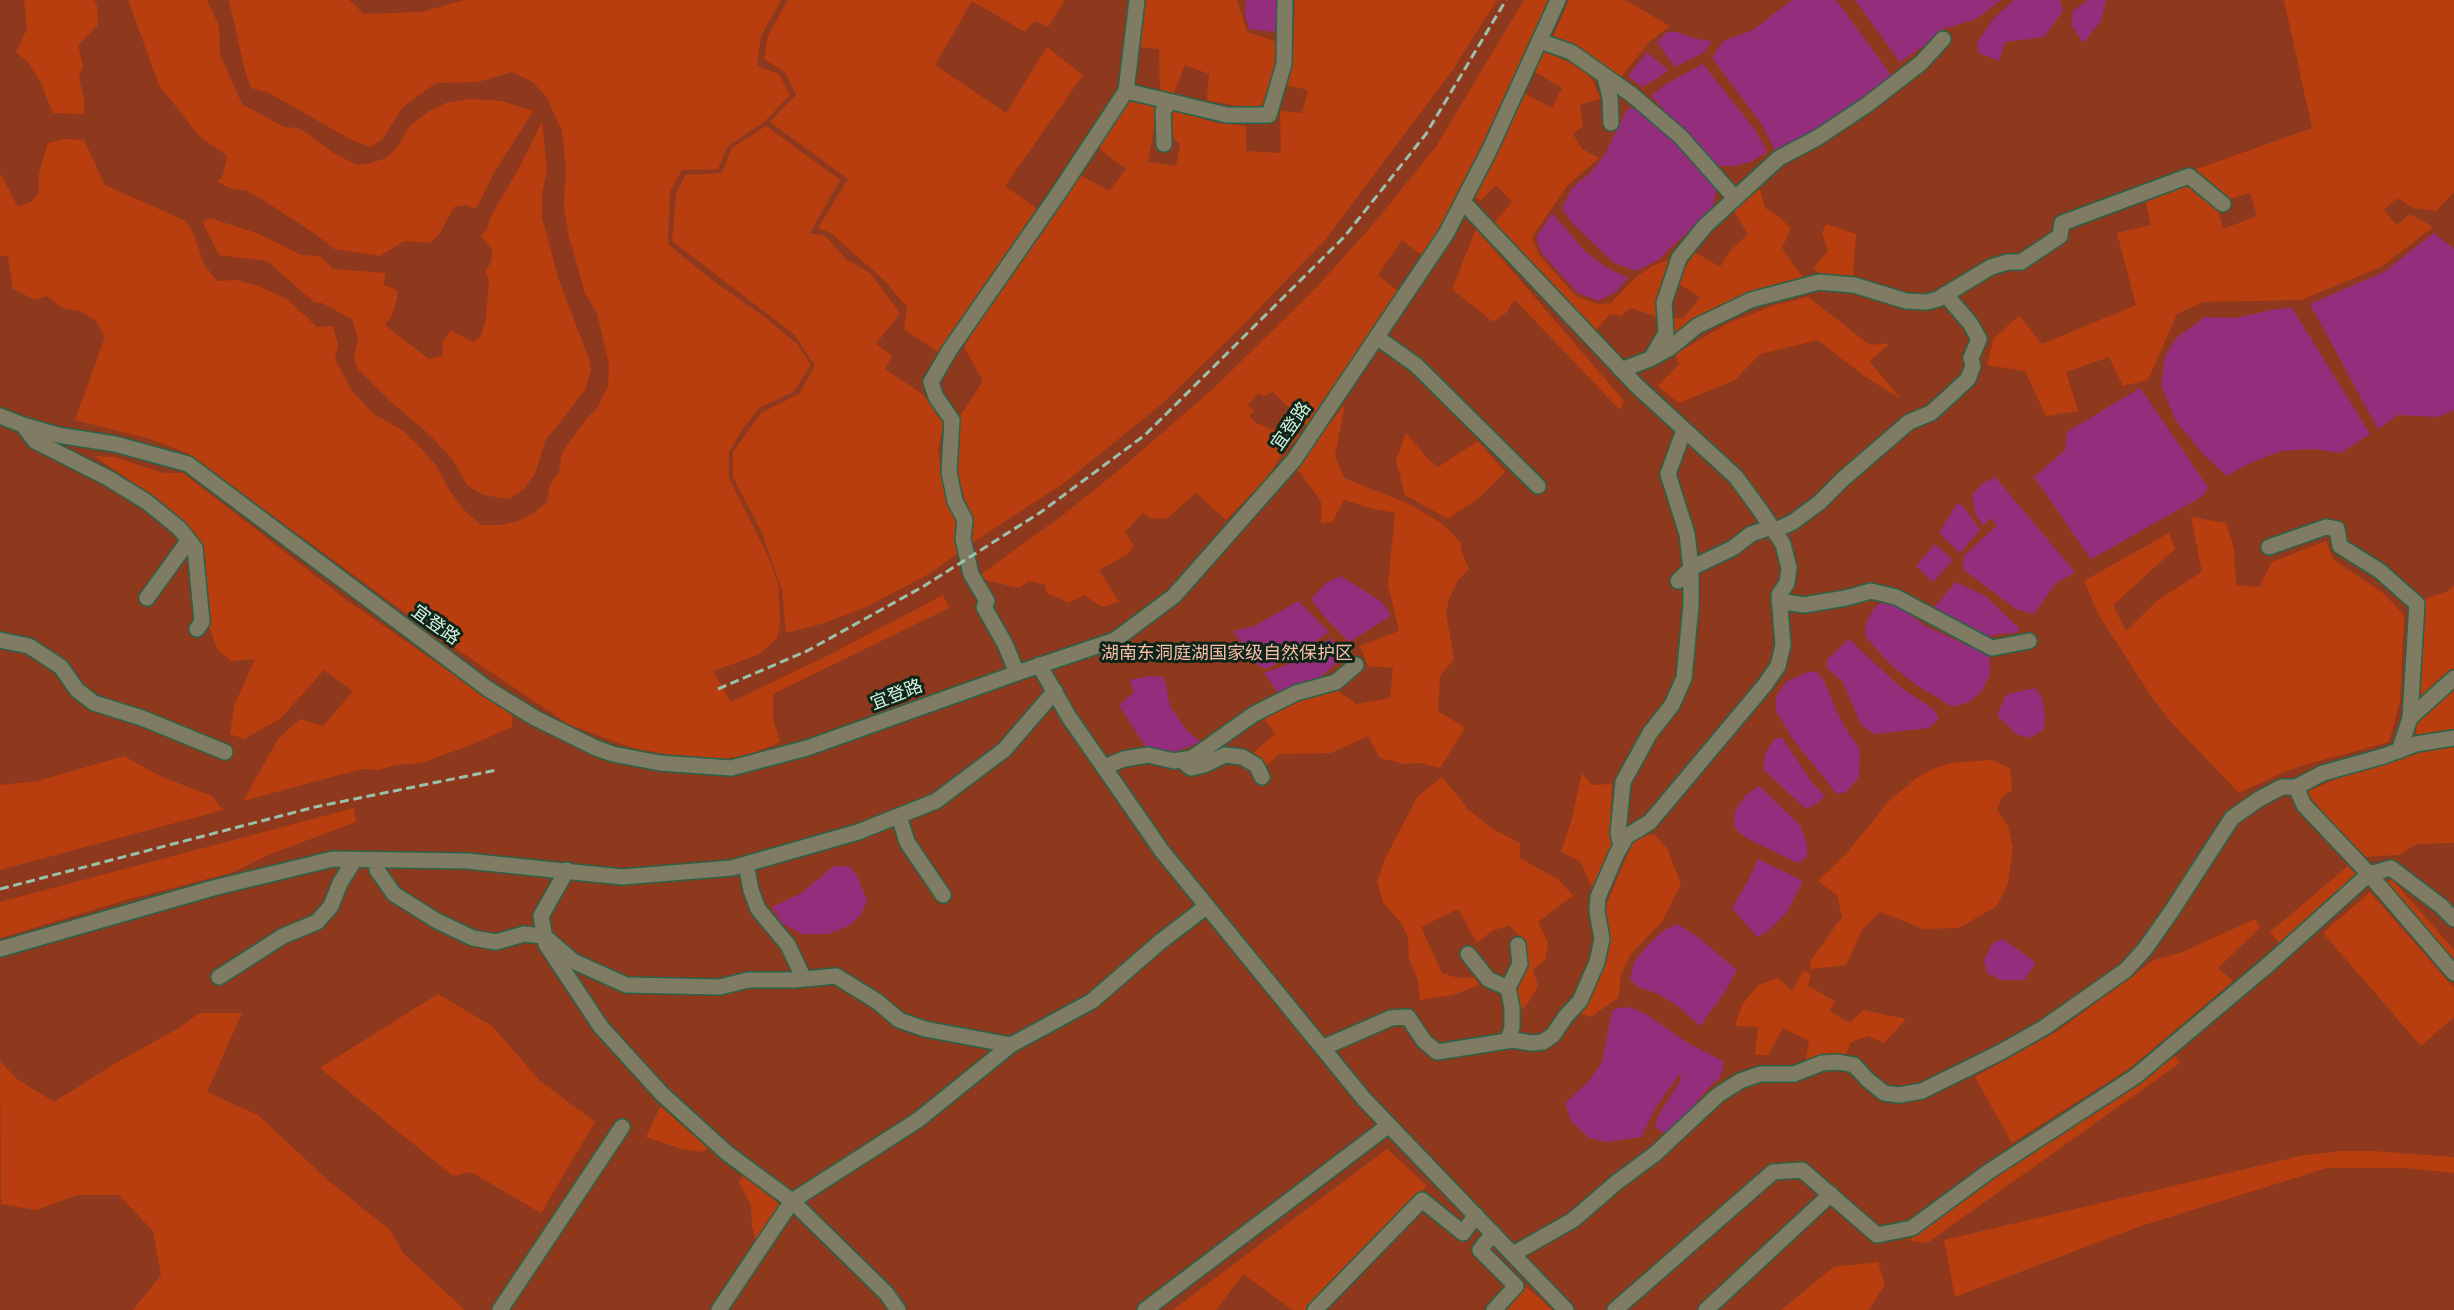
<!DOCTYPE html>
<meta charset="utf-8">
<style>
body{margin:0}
canvas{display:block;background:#034529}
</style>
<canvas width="2454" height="1310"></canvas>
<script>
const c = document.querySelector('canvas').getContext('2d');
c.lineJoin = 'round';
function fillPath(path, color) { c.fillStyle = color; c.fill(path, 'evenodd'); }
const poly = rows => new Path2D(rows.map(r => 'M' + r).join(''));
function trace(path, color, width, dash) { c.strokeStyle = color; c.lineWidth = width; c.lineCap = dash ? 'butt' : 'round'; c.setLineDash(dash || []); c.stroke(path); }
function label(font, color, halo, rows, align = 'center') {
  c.font = font + ' "Nunito Sans","Noto Sans SC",sans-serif'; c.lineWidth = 6; c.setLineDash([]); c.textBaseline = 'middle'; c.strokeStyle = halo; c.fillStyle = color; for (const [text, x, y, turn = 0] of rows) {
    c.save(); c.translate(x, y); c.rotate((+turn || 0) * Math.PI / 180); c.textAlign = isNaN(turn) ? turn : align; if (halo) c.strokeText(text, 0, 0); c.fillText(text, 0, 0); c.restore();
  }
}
fillPath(poly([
 [0,0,2454,0,2454,1310,0,1310]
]), '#8e391d');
fillPath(poly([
 [24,0,94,0,97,5,98,25,78,45,83,66,79,78,84,100,84,114,53,113,40,81,27,61,16,52,27,29],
 [128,0,207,0,219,26,220,54,242,104,284,127,299,128,335,154,357,165,368,164,386,158,395,150,409,127,429,111,446,103,468,99,502,101,533,111,494,173,476,209,466,205,454,207,440,233,431,243,404,241,380,256,334,249,318,236,265,201,247,191,229,188,216,181,222,178,227,156,198,135,159,85],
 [229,0,349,0,364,14,422,12,464,0,781,0,761,36,757,66,779,74,790,95,764,122,728,146,718,169,682,170,670,191,668,244,712,280,762,315,797,344,811,365,793,392,759,408,742,430,729,452,729,478,766,552,778,583,780,623,777,638,760,654,713,671,731,702,831,654,943,595,949,608,773,694,773,718,780,742,754,753,726,759,672,755,632,748,568,724,430,631,187,453,150,439,75,420,105,337,96,321,80,311,63,308,46,296,35,300,13,289,8,257,0,255,0,173,18,207,31,202,39,192,39,173,48,143,64,139,84,140,105,185,186,221,194,235,204,264,217,281,236,280,259,286,288,300,317,327,333,326,338,344,335,360,353,392,373,413,402,430,415,442,436,465,449,490,466,512,481,525,500,525,518,521,533,513,547,502,550,485,559,472,562,453,586,419,597,408,608,386,609,365,597,313,585,293,569,237,564,206,566,168,562,131,547,98,533,82,512,72,478,82,436,83,402,108,382,140,370,147,352,140,267,92,251,88,245,71],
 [788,0,1065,0,1048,27,1034,21,1025,32,972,1,935,65,1006,113,1047,47,1083,75,1005,186,1040,211,938,352,904,329,907,307,884,280,831,233,818,228,848,179,770,122,796,95,785,72,764,59,768,36],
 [1144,0,1237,0,1247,32,1280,43,1277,60,1263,104,1254,109,1207,100,1209,74,1185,65,1173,95,1160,93,1159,49,1137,47],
 [1295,0,1497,0,1452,71,1325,240,1244,324,1162,404,1064,483,972,543,971,517,958,481,954,444,960,416,983,381,964,347,1004,281,1077,173,1109,191,1126,169,1096,146,1130,99,1158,108,1148,162,1176,166,1180,144,1171,136,1167,122,1173,110,1216,123,1246,126,1246,151,1281,153,1280,111,1302,113,1308,90,1285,85,1292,69],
 [1524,0,1552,0,1503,108,1449,212,1423,256,1402,240,1378,275,1399,292,1369,338,1307,426,1273,392,1264,396,1258,393,1248,405,1254,411,1249,415,1256,423,1279,432,1291,424,1300,436,1284,451,1267,478,1226,520,1196,493,1166,519,1150,518,1143,513,1125,532,1134,546,1128,554,1099,570,1119,602,1102,607,1084,595,1069,603,1047,593,1045,585,1029,581,1019,588,976,578,1063,515,1124,466,1215,387,1317,287,1375,222,1437,145],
 [1569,0,1625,0,1670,26,1649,42,1621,77,1587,54,1552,39],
 [2284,0,2454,0,2454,192,2436,211,2413,208,2397,198,2384,210,2397,225,2410,214,2433,227,2381,267,2301,300,2203,302,2177,314,2148,380,2123,386,2109,357,2066,372,2078,411,2046,416,2025,371,1987,365,1994,338,2019,316,2042,344,2136,305,2117,233,2151,225,2146,202,2189,185,2218,209,2223,229,2257,216,2250,193,2226,200,2194,170,2312,128],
 [1544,51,1575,65,1590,76,1601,99,1580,104,1583,126,1573,134,1582,149,1599,158,1567,186,1532,237,1539,255,1576,296,1597,304,1611,303,1636,277,1654,265,1672,259,1660,318,1631,308,1621,316,1610,314,1593,333,1493,224,1512,202,1496,185,1481,200,1474,197,1524,93,1552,108,1562,88,1535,72],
 [542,122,547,170,542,193,542,217,558,278,589,359,591,370,585,390,545,441,535,474,523,490,509,499,483,495,467,485,453,460,430,435,389,400,358,369,354,358,358,339,352,319,322,303,314,302,267,261,219,255,203,223,210,218,259,234,301,255,320,256,333,269,386,273,383,285,397,290,397,299,391,317,385,325,429,359,443,356,442,344,451,330,473,342,481,336,486,320,489,280,485,272,491,262,493,251,481,236,487,229,491,216,518,170],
 [766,126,840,180,810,233,825,236,846,259,870,273,900,313,876,344,892,356,885,369,921,393,945,419,938,449,943,486,958,519,960,552,927,575,864,608,821,624,786,633,782,590,761,531,733,477,733,452,761,413,799,394,815,366,795,335,672,241,676,194,685,175,722,173,732,148],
 [1760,189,1765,208,1778,216,1791,228,1782,248,1804,279,1745,294,1694,322,1665,345,1671,318,1683,319,1700,297,1676,282,1695,252,1720,267,1729,252,1748,234,1732,208],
 [1826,224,1856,234,1853,278,1826,277,1813,269,1828,251,1822,233],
 [1476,229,1624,401,1620,410,1514,299,1507,312,1493,322,1452,289],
 [1808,297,1870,345,1891,343,1869,361,1901,399,1864,376,1818,340,1760,354,1735,380,1679,403,1658,386,1679,364,1675,354,1727,324,1772,306],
 [1345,404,1335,456,1344,478,1409,504,1444,525,1461,543,1461,550,1469,569,1458,580,1449,599,1446,614,1454,659,1440,676,1438,711,1465,728,1440,768,1421,763,1404,764,1380,758,1368,736,1331,753,1279,754,1267,765,1252,754,1275,734,1264,718,1294,703,1334,688,1356,704,1390,698,1393,668,1368,666,1360,646,1399,631,1388,584,1395,513,1370,508,1344,500,1332,522,1321,523,1321,501,1296,467],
 [1406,433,1426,457,1438,467,1478,441,1505,472,1479,498,1448,519,1405,495,1396,460],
 [94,456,114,457,164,473,183,473,345,599,512,715,512,727,471,745,421,763,397,765,378,770,362,769,243,801,278,739,300,719,323,726,353,691,324,670,281,718,245,739,230,734,234,706,255,659,231,661,217,649,206,616,206,561,202,542,187,526,125,477],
 [2191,517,2226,523,2234,549,2236,585,2259,587,2272,562,2326,541,2333,559,2383,593,2404,615,2400,701,2389,742,2308,764,2284,772,2239,793,2172,723,2151,696,2098,614,2084,581,2169,533,2175,549,2113,605,2126,631,2158,600,2202,572],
 [2454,585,2454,670,2416,705,2425,629,2425,599,2448,591],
 [2454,687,2454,731,2417,737,2416,722],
 [2454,747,2454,843,2417,844,2399,855,2365,857,2317,806,2307,792,2350,772,2412,754],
 [124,756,162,777,212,796,223,810,0,870,0,785,38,781],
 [1991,760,2010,768,2012,790,2002,797,1997,809,2008,826,2013,847,2008,883,1997,906,1959,928,1924,929,1880,912,1862,930,1846,965,1811,969,1810,961,1842,917,1837,895,1818,881,1848,852,1888,802,1915,779,1932,769,1951,763],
 [1582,773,1591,785,1612,784,1610,835,1615,845,1592,887,1580,861,1561,852,1571,822],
 [1442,777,1468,809,1491,828,1520,843,1520,858,1559,880,1573,896,1538,922,1548,942,1545,960,1533,970,1538,986,1528,1003,1521,1010,1517,993,1527,960,1525,941,1509,926,1493,930,1477,943,1458,909,1421,927,1442,973,1458,978,1475,977,1479,985,1453,995,1420,1000,1418,980,1409,959,1408,937,1401,923,1383,902,1377,881,1386,857,1417,797],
 [354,808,356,822,268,855,234,872,129,899,0,938,0,902],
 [1654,834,1667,848,1681,884,1662,922,1630,955,1621,975,1618,998,1591,1017,1579,1013,1599,978,1610,938,1605,908,1625,860,1635,838],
 [2348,866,2358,876,2280,944,2270,932],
 [2392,879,2454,950,2454,961,2385,884],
 [2370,892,2454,988,2454,1017,2421,1046,2323,933],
 [2255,919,2260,928,2218,968,2233,981,2130,1068,2012,1143,1975,1077,2059,1030,2154,960,2180,953],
 [1803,971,1811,974,1808,986,1835,1001,1830,1011,1850,1023,1863,1010,1906,1019,1884,1043,1868,1036,1851,1042,1845,1057,1826,1055,1805,1063,1809,1041,1783,1028,1768,1055,1755,1055,1758,1027,1735,1026,1742,1005,1758,985,1778,978,1792,991],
 [438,994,492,1026,540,1081,595,1122,541,1213,471,1172,453,1176,320,1068],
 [200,1013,242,1013,207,1092,258,1115,329,1181,390,1230,404,1254,465,1310,133,1310,161,1275,153,1231,119,1195,78,1195,36,1210,1,1204,0,1061,17,1079,54,1102,114,1064,177,1029],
 [2175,1056,2180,1063,1927,1243,1909,1240,2003,1172],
 [660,1107,670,1115,708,1148,702,1152,682,1149,646,1137],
 [1387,1149,1427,1186,1307,1310,1293,1310,1243,1274,1216,1310,1173,1310],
 [2340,1151,2373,1151,2454,1157,2454,1173,2405,1168,2327,1168,2138,1227,1955,1297,1944,1240,2300,1156],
 [744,1174,781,1206,756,1240,752,1226,751,1205,739,1182],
 [1878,1262,1885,1284,1869,1310,1781,1310,1834,1267],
 [1526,1287,1543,1301,1552,1310,1507,1310]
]), '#b83e0f');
fillPath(poly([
 [1246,0,1278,0,1276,32,1249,29,1245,16],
 [1792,0,1836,0,1894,79,1876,95,1831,120,1798,146,1776,152,1761,123,1712,58,1723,41,1753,30],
 [1855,0,2001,0,1976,19,1940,30,1925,45,1900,62],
 [2014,0,2060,0,2063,11,2044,37,2005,42,1999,61,1979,53,1977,43,1993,19],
 [2088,0,2106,0,2101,21,2083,43,2071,24,2073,11],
 [1667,32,1677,32,1697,39,1712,41,1703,53,1675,67,1657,42],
 [1647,52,1668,70,1658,78,1642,87,1628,76],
 [1703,64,1755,130,1767,152,1753,161,1736,166,1717,166,1651,96,1666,84],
 [1628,108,1644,110,1717,184,1714,204,1693,227,1658,260,1636,271,1614,263,1571,222,1562,208,1572,188,1590,173,1604,156],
 [1552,213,1585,251,1604,266,1628,278,1616,292,1599,301,1578,293,1542,254,1536,238],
 [2434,233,2454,249,2454,410,2438,417,2398,415,2378,429,2310,304,2384,272],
 [2292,308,2370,434,2341,453,2313,449,2281,451,2248,464,2227,476,2203,454,2176,421,2161,385,2165,357,2176,338,2205,317,2236,318,2276,309],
 [2140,388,2208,487,2203,496,2091,559,2034,477,2065,450,2067,432],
 [1995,477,2075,572,2056,583,2034,614,2016,609,1963,569,1964,556,1997,525,1990,518,1983,526,1976,515,1972,495,1982,484],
 [1957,503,1964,507,1980,530,1960,553,1939,533],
 [1935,544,1953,560,1933,582,1916,566],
 [1341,576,1383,603,1391,616,1349,642,1323,615,1311,599,1326,583],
 [1956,582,1984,595,2020,629,2016,633,1998,634,1989,638,1932,610],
 [1885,599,1904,609,1925,626,1989,655,1990,675,1980,693,1969,702,1953,707,1918,686,1892,666,1865,636,1866,623,1874,608],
 [1298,601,1329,632,1298,653,1266,669,1256,664,1233,631,1255,626],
 [1330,638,1348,654,1319,678,1279,694,1264,673,1298,661],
 [1849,639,1900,687,1933,709,1939,719,1929,728,1874,734,1861,725,1843,682,1827,668,1827,660],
 [1816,671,1824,681,1838,714,1849,734,1860,749,1859,777,1846,792,1837,794,1792,738,1776,711,1776,697,1786,682,1805,673],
 [1148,676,1164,677,1170,706,1187,731,1201,742,1172,753,1145,746,1119,705,1134,692,1130,680],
 [2035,688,2042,697,2045,716,2043,730,2030,738,2016,734,1997,715,2007,694],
 [1775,738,1782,738,1813,784,1825,796,1816,804,1806,809,1763,769,1765,754],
 [1759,786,1800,825,1807,844,1807,857,1798,863,1746,838,1734,827,1735,811,1745,796],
 [1758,859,1803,881,1787,912,1767,932,1757,937,1732,908,1750,877],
 [834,866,850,867,857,876,867,900,861,915,849,926,828,934,802,934,782,923,772,907,800,894],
 [1677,924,1698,937,1737,970,1726,990,1700,1026,1679,1007,1658,994,1638,987,1630,979,1634,962,1650,943,1663,931],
 [2003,939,2036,963,2024,980,2001,980,1987,973,1984,960,1993,943],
 [1629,1007,1644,1013,1688,1043,1723,1061,1723,1069,1719,1078,1709,1087,1676,1127,1663,1133,1655,1127,1658,1116,1681,1080,1680,1074,1656,1107,1641,1137,1606,1142,1589,1138,1571,1121,1565,1103,1589,1081,1602,1062,1612,1011,1617,1008]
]), '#952d7d');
const minor = poly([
 [1540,41,1571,52,1631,94,1681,137,1735,198],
 [1605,77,1610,98,1611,123],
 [1126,91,1227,115,1269,115,1284,64,1285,0],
 [1164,144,1163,111,1170,102],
 [1378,338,1416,365,1538,486],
 [1652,357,1666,333,1664,303,1679,258,1705,226,1779,158,1817,138,1868,104,1921,63,1943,39],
 [1621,370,1650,359,1670,348,1697,326,1751,300,1819,282,1854,285,1906,301,1927,302,1938,299,1991,267,2008,262,2021,262,2060,236,2062,223,2189,176,2223,204],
 [0,416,23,425,58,435,115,444,188,464,488,689,535,718,596,748,613,754,660,763,731,768,807,748,1017,673,1115,640,1174,596,1294,460,1446,234,1489,151,1558,0],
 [23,425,35,441,108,478,147,502,179,528,195,548,202,622,197,629],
 [1774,531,1793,522,1820,502,1843,479,1909,422,1931,413,1968,379,1973,366,1971,358,1979,339,1970,323,1945,294],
 [2269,547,2326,527,2337,529,2340,546,2380,571,2417,604,2410,718],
 [1678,581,1691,568,1733,548,1751,534,1772,527],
 [147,598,189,540],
 [1779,601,1803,605,1846,598,1871,591,1896,597,1992,648,2029,641],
 [0,640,29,646,61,667,77,690,94,703,142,718,225,752],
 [1039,665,1069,717,1162,851,1223,926,1364,1099,1566,1310],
 [1017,673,1005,644,984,607,987,601,971,574,963,539,965,520,955,501,949,472,952,420,936,397,931,382,949,351,1058,194,1126,91,1137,0],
 [2399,751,2410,718,2454,678],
 [1181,760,1191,768,1204,765,1225,755,1242,757,1256,765,1262,777],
 [1104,767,1124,759,1148,755,1174,761,1192,758,1254,714,1296,693,1336,682,1356,665],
 [2296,787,2323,773,2384,756,2416,744,2454,738],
 [899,816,907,842,943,895],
 [1621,846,1618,833,1623,782,1650,733,1672,705,1684,678,1691,605,1691,568,1687,534,1668,474,1684,430],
 [376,860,377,870,394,894,437,921,473,938,496,942,524,934,544,936,573,961,626,985,720,987,748,980,794,980,836,976,878,1002,899,1020,925,1029,1011,1045],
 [746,864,751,890,758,909,788,945,804,979],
 [567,870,541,916,546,944,601,1027,662,1094,727,1153,792,1201,886,1293,898,1310],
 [0,949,213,888,333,859,467,861,622,877,732,868,858,832,936,801,1004,750,1055,691],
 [1468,954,1488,979,1508,988],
 [219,977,283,936,317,922,331,906,340,883,352,864],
 [1508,1041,1512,1027,1512,1007,1508,988,1520,964,1518,945],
 [1322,1048,1391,1018,1408,1017,1424,1041,1437,1052,1513,1040,1531,1043,1543,1042,1553,1035,1566,1016,1580,1001,1597,962,1602,939,1597,911,1598,897,1617,853,1627,836,1650,822,1764,686,1778,666,1783,645,1779,595,1787,583,1789,568,1783,544,1760,510,1736,477,1637,386,1463,202],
 [1493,1233,1480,1250,1516,1286,1494,1310],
 [1513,1254,1573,1220,1617,1182,1655,1154,1718,1095,1740,1081,1760,1074,1794,1074,1822,1063,1838,1062,1854,1065,1868,1080,1884,1093,1899,1095,1922,1091,2001,1052,2045,1027,2126,970,2145,949,2171,912,2232,818,2259,799,2282,787,2296,787,2304,805,2369,874,2454,973],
 [500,1310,622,1127],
 [719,1310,792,1201,918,1120,1011,1045,1092,1001,1160,942,1207,906],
 [1145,1310,1389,1125],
 [1315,1310,1422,1200,1463,1233,1476,1215],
 [1615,1310,1773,1172,1802,1170,1877,1235,1912,1228,1991,1170,2136,1076,2269,964,2369,874,2391,868,2441,906,2454,919],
 [1706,1310,1831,1194]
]);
trace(minor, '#29644a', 18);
trace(minor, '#807c64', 15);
trace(poly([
 [718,689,807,651,924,586,1041,512,1145,435,1345,236,1426,134,1506,0],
 [0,889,315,807,497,770]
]), '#9ac1ac', 3, [9, 4.5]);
label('18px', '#d6f3e1', '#0e2619', [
 ["宜登路",1292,427,-55],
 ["宜登路",435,626,36],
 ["宜登路",897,696,-21]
]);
label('18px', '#fbbca9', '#0e2619', [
 ["湖南东洞庭湖国家级自然保护区",1227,655]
]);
</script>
